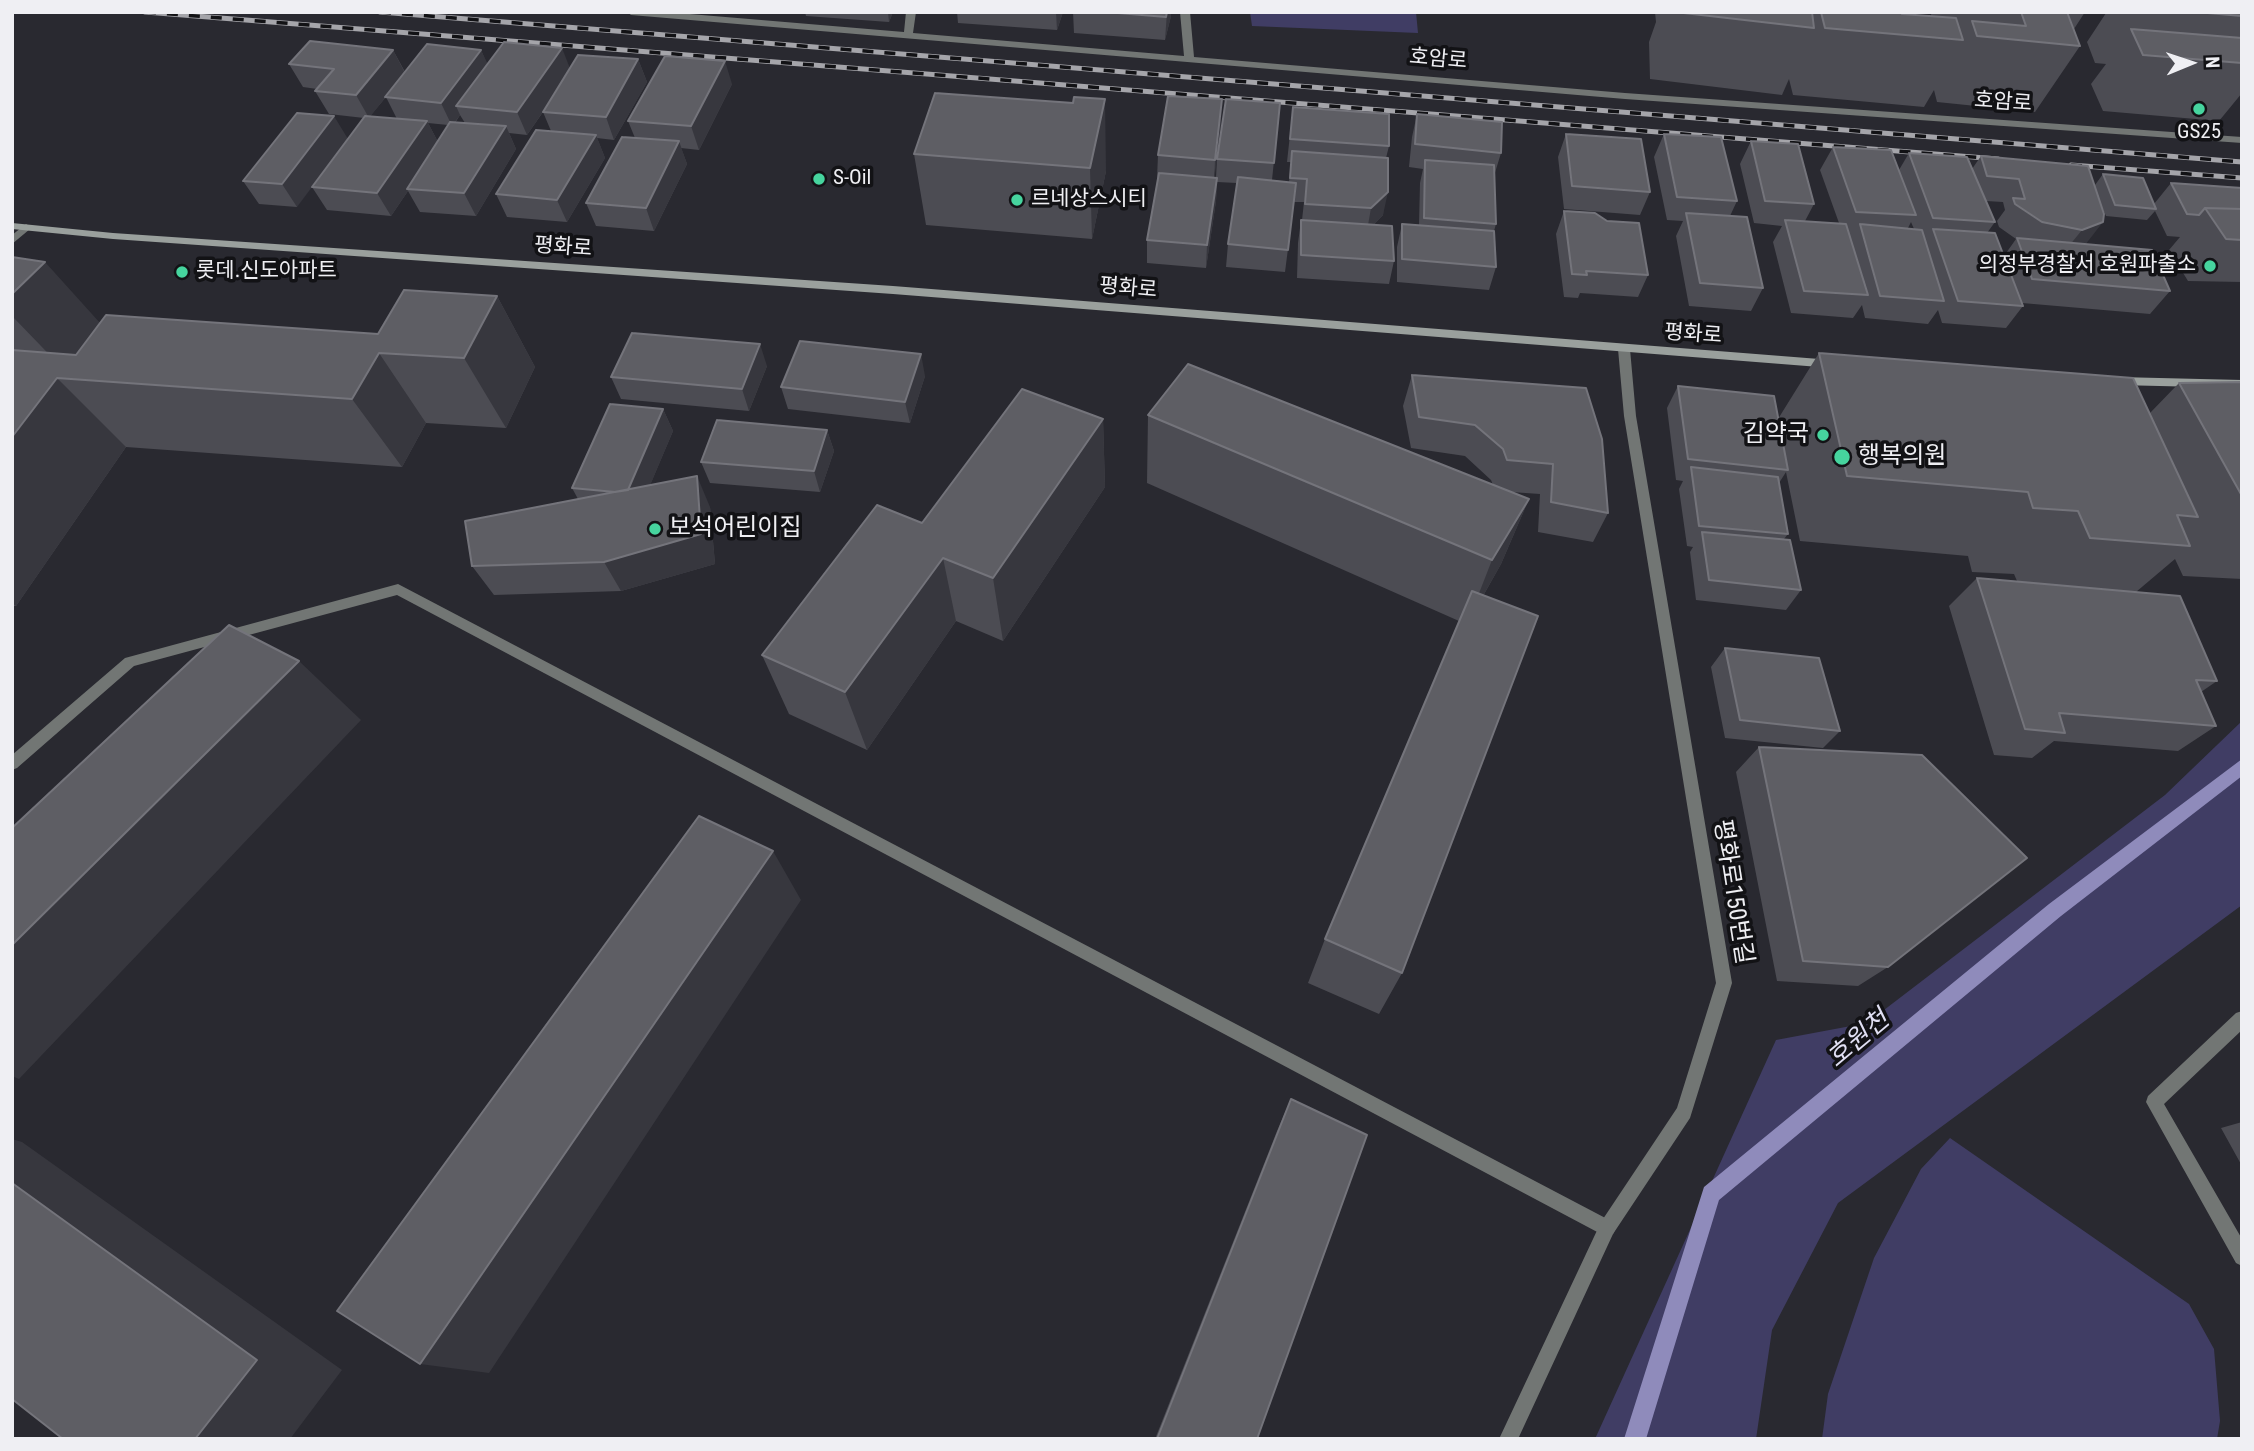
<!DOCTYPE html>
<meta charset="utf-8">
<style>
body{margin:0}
#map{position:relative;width:2254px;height:1451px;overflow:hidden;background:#292930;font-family:"Roboto Condensed",sans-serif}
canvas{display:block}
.frame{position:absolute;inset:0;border:14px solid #efeff3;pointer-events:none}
.north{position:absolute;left:2156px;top:28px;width:70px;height:70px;-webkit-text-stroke:5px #121215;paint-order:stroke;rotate:88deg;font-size:19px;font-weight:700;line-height:28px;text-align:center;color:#efeff3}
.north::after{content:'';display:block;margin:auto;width:24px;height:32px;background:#efeff3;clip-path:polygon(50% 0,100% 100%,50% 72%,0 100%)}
</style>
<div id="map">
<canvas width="2254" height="1451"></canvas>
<div class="frame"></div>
<div class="north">N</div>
</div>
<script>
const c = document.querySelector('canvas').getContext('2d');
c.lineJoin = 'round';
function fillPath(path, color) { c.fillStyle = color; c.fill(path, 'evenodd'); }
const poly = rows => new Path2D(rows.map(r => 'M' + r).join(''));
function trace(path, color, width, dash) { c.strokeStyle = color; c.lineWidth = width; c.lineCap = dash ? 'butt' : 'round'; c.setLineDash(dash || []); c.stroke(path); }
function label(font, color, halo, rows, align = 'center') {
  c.font = font + ' "Roboto Condensed","Noto Sans KR",sans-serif'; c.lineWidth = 7; c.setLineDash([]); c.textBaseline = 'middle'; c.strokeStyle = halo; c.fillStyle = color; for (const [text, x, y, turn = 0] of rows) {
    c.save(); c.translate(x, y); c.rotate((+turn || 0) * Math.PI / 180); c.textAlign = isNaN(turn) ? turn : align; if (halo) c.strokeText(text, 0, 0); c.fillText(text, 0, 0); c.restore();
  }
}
fillPath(poly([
 [1250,12,1416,12,1418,33,1252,26],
 [2242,721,2242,905,1838,1203,1772,1330,1756,1439,1595,1439,1776,1040,1867,1023,2165,795],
 [1950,1138,2189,1304,2214,1349,2220,1421,2217,1439,1822,1439,1828,1394,1874,1258,1921,1169]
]), '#403d64');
fillPath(poly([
 [2242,759,2242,776,2061,916,1719,1200,1646,1439,1624,1439,1704,1187,2049,904,2242,759]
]), '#8f8bbb');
fillPath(poly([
 [26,224,31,227,30,229,12,244,12,235,26,224],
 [398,584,1613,1222,1616,1228,1613,1234,1607,1237,1601,1234,397,595,134,666,17,768,12,770,12,755,125,658,398,584],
 [2242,1011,2242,1030,2164,1104,2242,1239,2242,1266,2236,1263,2146,1102,2148,1096,2236,1013,2242,1011]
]), '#727674');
fillPath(poly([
 [627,12,666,12,904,32,906,12,916,12,913,33,1184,56,1180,12,1190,12,1194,57,1625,93,2242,137,2242,143,1625,99,631,15,627,12],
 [1624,345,1630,349,1636,416,1732,983,1690,1118,1613,1234,1518,1439,1499,1439,1601,1222,1677,1108,1716,983,1624,416,1618,349,1624,345]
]), '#727674');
fillPath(poly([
 [12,223,113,233,893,286,1832,360,1838,364,1832,368,893,294,113,239,12,229,12,223],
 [2118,377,2242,380,2242,388,2118,385,2112,381,2118,377]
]), '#9aa09d');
const rail = poly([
 [145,12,1998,159],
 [380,12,2242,162],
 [2071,165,2242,178]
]);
trace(rail, '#a5a5aa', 5);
trace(rail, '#121215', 3.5, [11]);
fillPath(poly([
 [768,12,794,12,793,14],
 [805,12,893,12,889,22,806,16],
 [957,12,1063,12,1057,30,958,23],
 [1073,12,1167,12,1171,16,1165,40,1074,33],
 [1655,12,1913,12,1911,15,1930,16,1933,12,2085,12,2074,29,2080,46,2035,112,1937,102,1934,90,1924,107,1793,95,1789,79,1782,95,1650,79,1649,42,1656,22],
 [2092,12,2242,12,2242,93,2219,121,2103,111,2091,84,2106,64,2095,63,2087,42,2106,13],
 [393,50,405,72,481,50,487,64,570,68,638,59,647,82,614,140,597,138,605,158,567,222,507,217,496,194,551,131,543,112,527,135,509,133,516,149,476,216,420,212,408,191,391,216,327,210,312,187,364,118,329,114,315,91,317,89,303,87,289,64],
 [386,97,397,119,370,116],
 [460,115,465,123,455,123],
 [428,123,448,125,438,142],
 [732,84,699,150,681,148,687,164,654,231,596,226,586,203,635,138,628,121],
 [1073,103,1106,171,1092,239,926,225,914,154],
 [1280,103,1272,180,1289,182,1291,162,1287,162,1293,107,1389,146,1386,158,1383,215,1374,224,1394,261,1389,284,1297,278,1298,243,1301,220,1302,220,1304,202,1294,202,1285,272,1226,267,1228,244,1237,183,1217,182,1216,201,1206,268,1147,263,1147,240,1158,178,1157,178,1158,155,1221,122,1214,178,1216,178,1217,159],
 [297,113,297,207,259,204,243,181],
 [1417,114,1501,153,1494,176,1496,224,1494,231,1496,267,1489,290,1397,282,1397,247,1402,224,1419,225,1420,183,1423,169,1409,167,1412,137],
 [1566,134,1650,192,1640,215,1564,209,1558,157],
 [1664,134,1737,201,1730,216,1763,288,1751,311,1689,306,1676,236,1683,221,1667,220,1654,157],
 [1751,141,1814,204,1805,221,1839,223,1820,170,1833,147,1899,170,1909,153,1972,169,1981,156,2095,185,2103,174,2154,204,2171,183,2242,188,2242,282,2188,281,2169,250,2180,237,2167,236,2155,211,2147,220,2106,216,2101,205,2086,244,2170,291,2150,314,2022,303,2023,306,2006,328,1942,323,1938,310,1928,324,1865,318,1862,305,1853,318,1791,313,1773,242,1782,226,1754,223,1740,164],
 [1986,201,2003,202,2005,210,1997,221,1999,227,2016,239,2004,256,1987,233,1995,222],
 [1911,222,1914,229,1908,228],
 [1564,211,1648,275,1638,297,1580,293,1578,298,1564,297,1556,234],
 [12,257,100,323,378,334,497,296,535,367,506,428,426,423,402,467,126,447,16,606,12,606],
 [1819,353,2150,413,2179,383,2242,382,2242,579,2183,576,2175,559,2136,592,2217,681,2201,692,2216,726,2178,751,2054,741,2032,758,1994,755,1949,606,1977,578,2017,581,2014,574,1972,572,1968,556,1800,541,1786,472,1779,483,1788,534,1784,539,1801,590,1786,610,1696,600,1690,552,1693,547,1687,546,1679,489,1683,481,1676,480,1667,408,1678,386,1778,419],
 [767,366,749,411,621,399,611,377],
 [1412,375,1586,388,1608,513,1593,542,1538,532,1540,494,1511,492,1529,499,1501,564,1483,596,1402,973,1379,1014,1308,983,1325,939,1459,621,1147,483,1148,415,1493,485,1491,480,1465,456,1411,448,1403,406],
 [925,376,910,423,788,409,781,387],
 [663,409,673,431,650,485,710,507,715,564,621,591,494,595,472,566,578,499,572,488],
 [1103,419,1105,487,1003,641,956,621,867,750,789,714,762,655,922,523],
 [827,430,834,451,820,492,710,483,701,462],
 [1725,648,1840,731,1823,748,1725,738,1711,667],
 [1759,747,1888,967,1858,986,1777,981,1736,772],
 [1291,1099,1257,1439,1155,1439,1277,1131],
 [2242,1122,2242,1166,2221,1128]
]), '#4c4c53');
fillPath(poly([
 [888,12,893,12,889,22],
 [1056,12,1063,12,1057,30],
 [1167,12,1171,12,1171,16,1165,40],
 [562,48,571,71,527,135,517,112],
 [393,50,405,73,369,118,356,95],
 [481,50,492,73,456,106,460,115,452,126,441,103],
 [638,59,647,82,614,140,606,117],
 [725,61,732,84,699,150,691,126],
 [1105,99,1106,171,1092,239,1090,168],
 [1222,99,1221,122,1214,183,1215,160],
 [334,116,348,139,297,207,282,184],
 [427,121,439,144,407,189,408,191,391,216,377,193],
 [506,126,516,149,476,216,464,193],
 [596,135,605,158,567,222,557,200],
 [679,141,687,164,654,231,646,208],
 [1217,178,1216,201,1206,268,1207,245],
 [1388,192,1383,215,1367,231,1371,208],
 [2103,222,2085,245,2064,252,2082,230],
 [45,262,110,334,70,376,12,316,12,294],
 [497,296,535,367,506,428,464,358],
 [760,344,767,366,749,411,742,389],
 [379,353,426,423,402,467,352,399],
 [921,354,925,376,910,423,905,402],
 [57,378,126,447,16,606,12,603,12,437],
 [663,409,673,431,638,514,627,493],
 [1103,419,1105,487,1003,641,993,578],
 [827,430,834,451,820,492,814,471],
 [697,476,710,507,715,564,621,591,604,562],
 [1529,499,1501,564,1467,624,1492,560],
 [943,558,956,621,867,750,845,692],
 [299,661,361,720,19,1079,12,1076,12,945],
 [773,851,801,900,489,1373,420,1364],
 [12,1139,22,1142,342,1370,290,1439,195,1439,12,1183]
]), '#37373e');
const building = poly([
 [1106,12,1167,12,1166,17,1106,12],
 [1675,12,1812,12,1814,28,1675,12],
 [1821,12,1901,12,1902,14,1956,18,1963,40,1825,28,1821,12],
 [2021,12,2067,12,2080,46,1977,36,1972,21,2026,26,2021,12],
 [2196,12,2242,12,2242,16,2196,12],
 [2131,29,2242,38,2242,63,2143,55,2131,29],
 [310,41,393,50,356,95,315,91,334,69,289,64,310,41],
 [504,42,562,48,517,112,456,106,504,42],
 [427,44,481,50,441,103,385,97,427,44],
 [578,55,638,59,606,117,543,112,578,55],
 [665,56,725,61,691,126,628,121,665,56],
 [935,93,1073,103,1074,97,1105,99,1090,168,914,154,935,93],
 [1168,96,1222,99,1215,160,1158,155,1168,96],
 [1226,99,1280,103,1274,163,1217,159,1226,99],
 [1293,107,1389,114,1389,146,1290,139,1293,107],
 [297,113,334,116,282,184,243,181,297,113],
 [1417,114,1502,122,1501,153,1415,144,1417,114],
 [365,116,427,121,377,193,312,187,365,116],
 [450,122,506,126,464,193,407,189,450,122],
 [536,130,596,135,557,200,496,194,536,130],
 [1566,134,1641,139,1650,192,1572,186,1566,134],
 [1664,134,1721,137,1737,201,1677,197,1664,134],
 [622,137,679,141,646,208,586,203,622,137],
 [1751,141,1798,144,1814,204,1765,201,1751,141],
 [1833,147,1891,150,1916,215,1856,212,1833,147],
 [1292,151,1388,158,1388,192,1371,208,1305,204,1307,179,1290,178,1292,151],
 [1909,153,1967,157,1995,222,1933,218,1909,153],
 [1981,156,2088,166,2104,214,2103,222,2082,230,2042,222,2015,204,2013,198,2025,199,2019,179,1987,176,1981,156],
 [1425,160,1494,165,1496,224,1424,218,1425,160],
 [1159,173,1217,178,1207,245,1147,240,1159,173],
 [2103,174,2143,178,2156,209,2115,205,2103,174],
 [1238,177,1296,183,1288,250,1228,244,1238,177],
 [2171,183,2242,188,2242,209,2205,208,2199,215,2187,214,2171,183],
 [2205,208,2242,209,2242,240,2226,239,2205,208],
 [1564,211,1595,213,1607,221,1639,223,1648,275,1586,271,1587,275,1572,274,1564,211],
 [1686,213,1747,217,1763,288,1700,283,1686,213],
 [1301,220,1392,226,1394,261,1301,255,1301,220],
 [1785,220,1846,224,1868,295,1804,291,1785,220],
 [1402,224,1494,231,1496,267,1402,259,1402,224],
 [1860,224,1922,230,1944,301,1880,296,1860,224],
 [1933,229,1995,233,2023,306,1958,301,1933,229],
 [2017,238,2152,250,2170,291,2032,279,2017,238],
 [12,257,45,262,12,294,12,257],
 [404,290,497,296,464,358,379,353,352,399,57,378,12,437,12,350,76,355,106,315,378,334,404,290],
 [632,333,760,344,742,389,611,377,632,333],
 [800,341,921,354,905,402,781,387,800,341],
 [1819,353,2133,378,2198,517,2177,515,2190,546,2090,538,2078,511,2033,508,2028,492,1847,476,1819,353],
 [1188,364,1529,499,1492,560,1148,415,1188,364],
 [1412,375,1586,388,1602,439,1608,513,1551,502,1553,464,1507,460,1503,449,1475,425,1419,417,1412,375],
 [2242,382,2242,496,2179,383,2242,382],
 [1678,386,1774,396,1788,470,1688,459,1678,386],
 [1022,389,1103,419,993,578,943,558,845,692,762,655,877,505,922,523,1022,389],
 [610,404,663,409,628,490,615,492,572,488,610,404],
 [717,420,827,430,814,471,701,462,717,420],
 [1691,467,1778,477,1788,534,1699,526,1691,467],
 [697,476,701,534,604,562,472,566,465,521,697,476],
 [1702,532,1790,540,1801,590,1709,580,1702,532],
 [1977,578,2180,596,2217,681,2196,680,2216,726,2059,713,2065,733,2025,729,1977,578],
 [1472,591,1538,616,1402,973,1325,939,1472,591],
 [229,625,299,661,12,945,12,828,229,625],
 [1725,648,1819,658,1840,731,1740,720,1725,648],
 [1759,747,1922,755,2027,858,1888,967,1803,961,1759,747],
 [699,816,773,851,420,1364,337,1311,699,816],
 [1291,1099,1367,1135,1257,1439,1157,1439,1291,1099],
 [12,1183,257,1360,195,1439,63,1439,12,1399,12,1183]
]);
fillPath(building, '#5e5e64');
trace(building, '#74747b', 2);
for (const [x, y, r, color] of [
 [2199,109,7,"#46d49e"],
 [819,179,7,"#46d49e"],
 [1017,200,7,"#46d49e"],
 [2210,266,7,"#46d49e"],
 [182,272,7,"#46d49e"],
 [1823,435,7,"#46d49e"],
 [1842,457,9,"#46d49e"],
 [655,529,7,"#46d49e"]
]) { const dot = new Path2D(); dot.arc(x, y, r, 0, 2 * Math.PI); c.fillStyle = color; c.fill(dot); trace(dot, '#121215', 2.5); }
label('21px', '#efeff3', '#121215', [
 ["호암로",1438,60,5],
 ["호암로",2003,103,4],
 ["평화로",563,248,4],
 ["평화로",1128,289,5],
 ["평화로",1693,335,4]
]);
label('21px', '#efeff3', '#121215', [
 ["GS25",2199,133,"center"],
 ["S-Oil",833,179],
 ["르네상스시티",1031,200],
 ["의정부경찰서 호원파출소",2196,266,"right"],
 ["롯데.신도아파트",196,272]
], 'left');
label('24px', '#efeff3', '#121215', [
 ["김약국",1809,435,"right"],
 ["행복의원",1858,457],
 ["보석어린이집",669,529]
], 'left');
label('24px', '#efeff3', '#121215', [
 ["평화로150번길",1732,892,81]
]);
label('italic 26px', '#e1e0f4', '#121215', [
 ["호원천",1859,1040,-40]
]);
</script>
